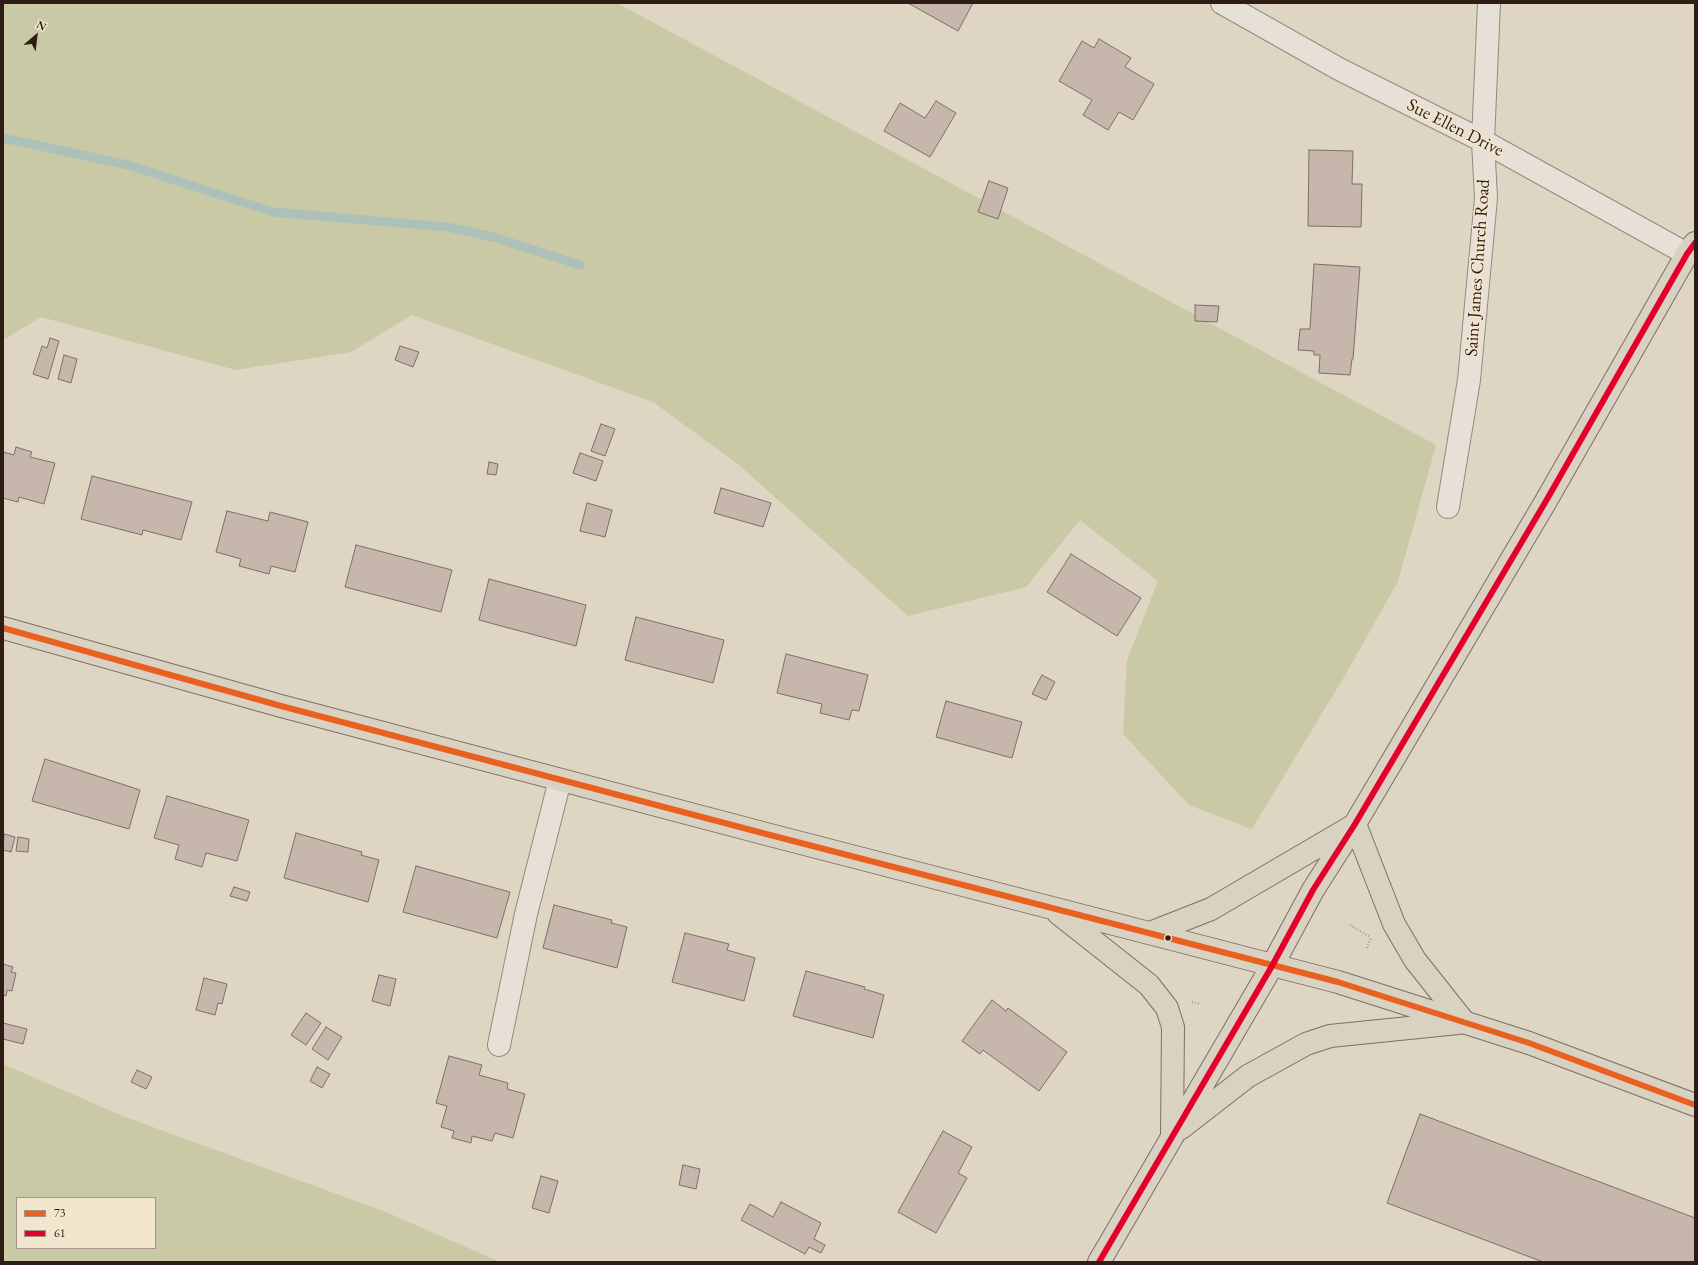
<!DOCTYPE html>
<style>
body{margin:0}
#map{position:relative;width:1698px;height:1265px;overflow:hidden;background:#ded5c2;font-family:"EB Garamond",serif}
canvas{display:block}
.frame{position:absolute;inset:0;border:4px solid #2f1c15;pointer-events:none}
.legend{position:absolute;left:16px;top:1197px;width:140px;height:52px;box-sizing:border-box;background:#f2e6cf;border:1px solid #a49585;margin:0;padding:5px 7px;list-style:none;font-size:12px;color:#2f1c15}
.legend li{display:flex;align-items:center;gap:8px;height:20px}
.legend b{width:20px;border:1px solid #a49585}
.north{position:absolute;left:16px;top:16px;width:40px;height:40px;-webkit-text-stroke:3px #f2e6cf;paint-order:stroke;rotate:28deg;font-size:11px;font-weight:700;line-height:16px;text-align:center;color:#2f1c15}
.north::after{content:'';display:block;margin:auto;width:14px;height:18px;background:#2f1c15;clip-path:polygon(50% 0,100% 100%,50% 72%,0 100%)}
</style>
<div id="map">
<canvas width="1698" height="1265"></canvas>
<div class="frame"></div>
<ul class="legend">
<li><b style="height:5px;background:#e86121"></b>73</li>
<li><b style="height:5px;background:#e4002b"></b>61</li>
</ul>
<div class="north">N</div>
</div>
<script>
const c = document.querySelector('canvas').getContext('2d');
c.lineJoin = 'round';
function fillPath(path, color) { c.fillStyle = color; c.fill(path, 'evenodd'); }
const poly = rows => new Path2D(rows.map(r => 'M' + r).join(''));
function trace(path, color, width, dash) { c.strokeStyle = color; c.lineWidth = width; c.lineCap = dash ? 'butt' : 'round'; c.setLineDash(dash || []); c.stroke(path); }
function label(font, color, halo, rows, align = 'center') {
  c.font = font + ' "EB Garamond",serif'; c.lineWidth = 3; c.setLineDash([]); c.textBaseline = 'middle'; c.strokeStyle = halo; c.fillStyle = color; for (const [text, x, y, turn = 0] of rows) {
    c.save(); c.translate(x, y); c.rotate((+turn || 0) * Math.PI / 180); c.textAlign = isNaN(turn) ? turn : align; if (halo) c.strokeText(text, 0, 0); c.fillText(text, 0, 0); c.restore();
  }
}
fillPath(poly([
 [3,3,617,3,1436,445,1398,581,1347,672,1252,829,1189,805,1123,734,1127,660,1158,581,1080,520,1026,587,908,616,739,465,653,402,412,315,351,352,236,370,41,317,3,340],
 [3,1064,125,1117,386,1212,500,1262,3,1262],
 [17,1198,155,1198,155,1248,17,1248]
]), '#c9c9a5');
trace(poly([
 [3,138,128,165,273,212,447,227,493,237,580,265]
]), '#aec1b9', 9);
const building = poly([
 [908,3,973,3,958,31,908,3],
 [1099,39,1131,58,1125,67,1154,84,1133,120,1119,112,1108,130,1083,115,1092,100,1059,81,1082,41,1094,48,1099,39],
 [936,101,956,113,930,157,884,131,900,103,925,118,936,101],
 [1309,150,1353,151,1352,184,1362,184,1361,227,1308,226,1309,150],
 [989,181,1008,188,998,219,978,212,989,181],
 [1314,264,1360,267,1353,359,1352,359,1350,375,1319,373,1320,355,1314,355,1314,351,1298,350,1300,329,1310,329,1314,264],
 [1195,305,1219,306,1217,322,1195,321,1195,305],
 [50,338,59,341,48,379,33,374,42,346,47,348,50,338],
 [400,346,419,352,413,367,395,360,400,346],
 [64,355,77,359,71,383,58,379,64,355],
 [601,424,615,429,605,456,591,451,601,424],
 [16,447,32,452,30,457,55,463,44,504,19,497,18,502,3,498,3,452,14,455,16,447],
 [580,453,603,461,596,481,573,473,580,453],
 [489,462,498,464,496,475,487,474,489,462],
 [92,476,192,502,181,540,143,530,142,535,81,519,92,476],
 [721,488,771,503,763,527,714,513,721,488],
 [587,503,612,510,605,537,580,531,587,503],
 [227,511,268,521,270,512,308,522,295,572,271,566,269,574,239,566,241,559,216,552,227,511],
 [356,545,452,570,441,612,345,587,356,545],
 [1071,554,1141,598,1117,636,1047,592,1071,554],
 [489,579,586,605,576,646,479,620,489,579],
 [636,617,724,640,713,683,625,660,636,617],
 [786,654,868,675,859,711,852,710,849,720,820,713,822,704,777,693,786,654],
 [1042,675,1055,682,1046,700,1032,694,1042,675],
 [946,701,1022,722,1012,758,936,737,946,701],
 [45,759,140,790,129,829,32,801,45,759],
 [167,796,249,820,237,861,206,853,202,867,175,859,179,845,154,838,167,796],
 [296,833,362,852,361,855,379,860,368,902,284,878,296,833],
 [4,834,15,837,11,852,3,850,4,834],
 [18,837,29,839,28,852,16,851,18,837],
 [416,866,510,892,497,938,403,912,416,866],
 [234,887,250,892,247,901,230,896,234,887],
 [554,905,612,920,611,923,627,927,617,968,543,948,554,905],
 [685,933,729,944,727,950,755,958,744,1001,672,982,685,933],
 [3,964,13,967,11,972,16,973,12,991,7,990,6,996,3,995,3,964],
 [806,971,865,987,864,989,884,995,873,1038,793,1016,806,971],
 [379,975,396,979,390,1006,372,1001,379,975],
 [204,978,227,984,222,1004,218,1003,215,1015,196,1010,204,978],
 [992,1000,1006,1011,1008,1008,1067,1052,1039,1091,983,1050,980,1054,962,1041,992,1000],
 [306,1013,321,1023,306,1045,291,1035,306,1013],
 [3,1023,27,1029,23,1044,3,1039,3,1023],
 [326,1027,342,1037,328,1060,312,1049,326,1027],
 [449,1056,482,1065,479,1075,508,1083,507,1089,525,1094,513,1138,495,1133,492,1141,472,1136,471,1143,452,1138,454,1131,441,1127,447,1106,436,1103,449,1056],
 [317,1067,330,1074,322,1088,310,1081,317,1067],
 [137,1070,152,1077,146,1089,131,1082,137,1070],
 [1420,1114,1695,1218,1695,1262,1543,1262,1387,1203,1420,1114],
 [943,1131,972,1147,958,1173,967,1178,936,1233,898,1212,943,1131],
 [683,1165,700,1169,696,1189,679,1185,683,1165],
 [541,1176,558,1181,549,1213,532,1208,541,1176],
 [781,1202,821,1223,814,1239,825,1245,821,1253,809,1247,805,1254,741,1220,750,1204,773,1217,781,1202]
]);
fillPath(building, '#c7b6ab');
trace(building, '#797167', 1);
const minor = poly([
 [1222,3,1339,69,1483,141,1687,254],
 [1448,507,1469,380,1486,198,1483,141,1489,3],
 [499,1045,526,914,560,780]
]);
const major = poly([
 [3,628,281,706,770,835,1338,982,1529,1043,1695,1105],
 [1355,824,1394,924,1415,960,1465,1023],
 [1058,913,1149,985,1167,1008,1173,1027,1172,1134],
 [1150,933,1211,909,1351,827],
 [1181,1128,1248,1076,1306,1044,1330,1036,1458,1023],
 [1099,1262,1272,966,1313,890,1355,824,1546,501,1687,254,1695,243]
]);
trace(minor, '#928a7f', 24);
trace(major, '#797167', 24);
trace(poly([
 [1350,925,1370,937],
 [1367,948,1371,938],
 [1192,1002,1201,1004]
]), '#a49f97', 2.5, [1, 2]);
trace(minor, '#e6e0d6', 22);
trace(major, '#d9d1c2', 22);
trace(poly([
 [3,628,281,706,770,835,1338,982,1529,1043,1695,1105]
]), '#e86121', 6);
trace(poly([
 [1099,1262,1272,966,1313,890,1355,824,1546,501,1687,254,1695,243]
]), '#e4002b', 6);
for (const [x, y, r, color] of [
 [1168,938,3.5,"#2f1c15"]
]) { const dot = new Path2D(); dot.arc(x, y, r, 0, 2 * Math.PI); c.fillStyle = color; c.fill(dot); trace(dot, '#f2e6cf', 1.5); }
label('18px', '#2f1c15', '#f2e6cf', [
 ["Sue Ellen Drive",1455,128,27],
 ["Saint James Church Road",1478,268,-86]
]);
</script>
